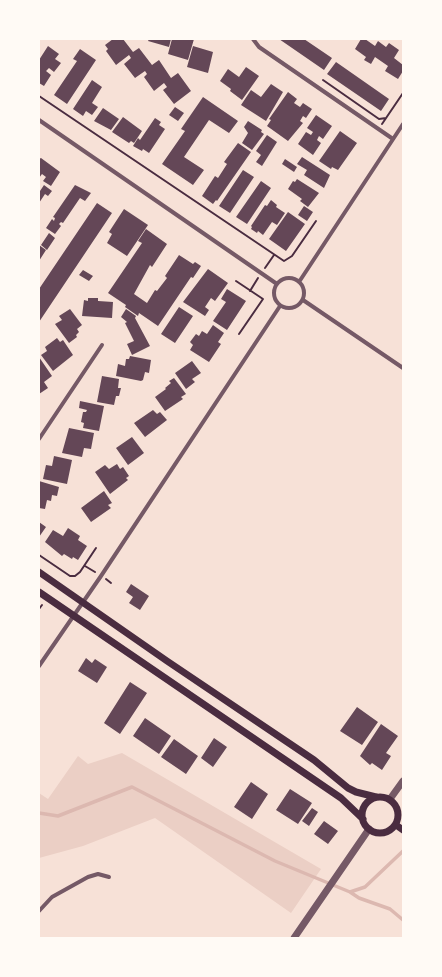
<!DOCTYPE html>
<style>
body{margin:0}
#map{position:relative;width:442px;height:977px;overflow:hidden;background:#f7e1d7;font-family:"Work Sans",sans-serif}
canvas{display:block}
.frame{position:absolute;inset:0;border:40px solid #fffaf5;pointer-events:none}
</style>
<div id="map">
<canvas width="442" height="977"></canvas>
<div class="frame"></div>
</div>
<script>
const c = document.querySelector('canvas').getContext('2d');
c.lineJoin = 'round';
function fillPath(path, color) { c.fillStyle = color; c.fill(path, 'evenodd'); }
const poly = rows => new Path2D(rows.map(r => 'M' + r).join(''));
function trace(path, color, width, dash) { c.strokeStyle = color; c.lineWidth = width; c.lineCap = dash ? 'butt' : 'round'; c.setLineDash(dash || []); c.stroke(path); }
fillPath(poly([
 [122,753,321,869,291,913,155,818,83,846,39,858,39,793,48,799,78,756,88,764]
]), '#ebcfc5');
trace(poly([
 [39,813,58,816,132,787,275,861,350,892,365,887,403,851],
 [350,892,359,898,390,909,403,920]
]), '#dcb8b0', 3.5);
fillPath(poly([
 [113,39,123,39,133,52,139,48,152,65,159,60,171,78,178,73,191,91,174,104,163,90,167,87,164,83,154,91,144,77,147,74,145,71,135,78,124,64,131,58,129,55,116,65,106,51,108,49,105,45],
 [149,39,171,39,169,47,148,41],
 [172,39,194,39,188,60,168,54],
 [279,39,304,39,332,58,324,70],
 [361,39,365,39,375,46,378,41,386,47,389,43,399,50,394,58,403,65,403,71,398,79,385,71,388,66,375,57,371,64,364,60,366,57,355,49],
 [48,46,59,54,55,59,61,63,54,72,49,68,46,71,51,75,44,86,39,83,39,60],
 [193,46,213,52,208,73,187,67],
 [80,49,96,60,67,104,54,95,77,61,73,59],
 [336,62,389,99,381,111,327,74],
 [246,67,259,76,242,100,230,91,231,89,220,81,228,69,239,77],
 [92,80,102,87,92,103,98,107,92,115,86,111,83,116,73,109],
 [271,84,283,92,266,121,241,105,251,90,261,97],
 [288,92,297,99,294,103,300,107,303,103,312,109,306,118,303,116,300,121,303,123,288,141,267,126,271,120,269,119],
 [203,97,238,121,229,133,209,120,184,157,204,170,193,185,162,164,185,131,181,129],
 [175,107,184,113,178,121,169,115],
 [103,108,119,119,111,130,94,121],
 [316,115,332,126,323,139,319,136,317,140,321,143,313,155,298,144,306,132,311,135,313,132,307,128],
 [123,117,142,131,134,143,131,141,129,143,112,132],
 [155,118,161,122,159,125,165,129,149,153,143,149,142,151,133,146,138,138,140,140],
 [248,121,262,130,261,132,264,134,252,150,242,143,248,133,244,127],
 [340,131,357,143,338,170,332,167,331,169,319,161],
 [267,135,277,142,262,166,256,162,261,155,256,151],
 [238,143,251,152,217,201,216,200,213,204,202,196,215,176,218,178,227,164,224,162],
 [302,157,330,175,324,188,304,175,307,170,297,164],
 [41,158,60,172,51,186,43,181,46,177,42,174,39,178,39,159],
 [285,159,297,167,294,172,282,164],
 [243,170,254,177,230,213,219,206],
 [297,179,319,193,308,207,300,201,302,199,288,189,293,181,295,182],
 [261,181,271,188,247,224,236,217],
 [44,185,52,191,48,196,45,194,39,203,39,190,40,191],
 [75,185,91,193,85,201,80,198,63,223,61,222,59,224,61,226,55,234,46,228,52,219,54,221,55,218,53,217],
 [271,200,277,205,276,207,285,213,277,225,272,222,263,235,258,231,257,233,251,229,252,227,251,226,265,205,267,206],
 [97,203,112,213,39,322,39,289],
 [304,206,313,212,307,221,298,215],
 [124,209,148,225,127,256,107,243,112,234,109,232],
 [288,212,305,224,286,251,269,239],
 [146,229,167,244,152,267,150,265,134,294,147,303,155,290,157,291,167,278,165,276,179,255,193,264,195,262,201,266,193,278,191,277,158,326,139,313,138,316,125,307,126,305,108,293,142,243,138,241],
 [49,233,55,238,47,250,41,245],
 [39,245,46,250,39,261],
 [208,269,228,283,215,301,211,298,205,307,209,310,205,316,183,302],
 [83,270,93,276,89,281,79,275],
 [227,289,246,301,227,330,213,321,226,302,221,299],
 [88,298,98,298,98,301,113,302,112,318,82,316,84,300,88,301],
 [179,307,193,316,175,343,161,334],
 [70,309,82,325,77,329,79,332,76,335,77,337,69,343,55,324,62,320,59,316],
 [126,309,136,316,135,318,150,346,132,355,127,344,134,341,125,323,127,322,121,317],
 [213,325,224,333,218,342,221,344,209,362,190,350,193,345,190,342,196,334,199,336,202,331,207,334],
 [57,338,60,342,63,340,73,355,53,371,41,355,47,351,45,347],
 [130,356,151,360,149,373,145,372,143,380,141,381,116,376,118,364,125,366,126,359,129,359],
 [39,357,52,376,44,382,48,388,39,394],
 [192,361,201,373,192,379,195,382,186,389,175,373],
 [102,376,119,379,118,388,121,388,119,396,116,396,114,405,97,402],
 [174,378,186,394,181,397,183,399,165,411,155,397,166,389,165,388,171,383,169,381],
 [80,401,104,406,99,431,83,428,84,423,81,422,83,412,86,412,87,410,79,408],
 [153,410,157,414,160,412,167,420,145,437,134,423],
 [69,428,94,433,91,449,84,448,82,457,62,453],
 [132,437,144,453,128,465,116,448],
 [54,456,72,460,67,484,43,479,46,465,52,466],
 [117,464,120,469,123,467,129,476,126,478,128,480,110,494,95,472,105,465,109,469],
 [39,481,59,487,57,496,52,495,51,501,47,500,45,509,39,508],
 [104,491,112,503,108,505,111,508,91,522,81,508],
 [39,522,46,527,39,537],
 [68,528,80,536,78,540,87,546,78,560,73,557,72,559,64,554,62,556,45,542,53,530,63,536],
 [131,584,149,596,140,610,129,603,133,597,126,592],
 [86,658,92,663,95,659,107,667,97,683,78,671],
 [130,682,147,693,120,734,104,723],
 [357,707,378,722,362,745,340,731],
 [145,718,171,736,159,754,133,736],
 [381,724,398,736,386,753,391,756,382,770,372,763,370,765,360,756],
 [214,738,227,747,213,767,201,758],
 [174,739,198,756,186,774,161,757],
 [251,782,268,794,252,819,234,807],
 [290,789,312,803,298,824,276,810],
 [312,808,318,812,309,826,302,821],
 [324,821,338,831,328,844,314,834]
]), '#644757');
trace(poly([
 [323,80,379,119,386,118],
 [39,96,284,261,292,256,316,221],
 [382,124,403,93],
 [265,268,274,255],
 [236,281,263,299,239,334],
 [250,291,258,278],
 [39,555,70,576,75,576,80,572,96,548],
 [85,566,95,572],
 [106,579,111,583],
 [39,609,42,605]
]), '#4a2c40', 2);
trace(poly([
 [253,39,259,47,393,139],
 [39,120,277,284],
 '274 293a15 15 0 1 1 30 0a15 15 0 1 1-30 0Z',
 [299,282,403,124],
 [303,300,403,368],
 [39,439,102,345],
 [39,666,101,576,280,306],
 [39,911,52,897,88,877,98,874,109,877]
]), '#755966', 4);
trace(poly([
 [390,799,403,781],
 [294,938,369,829]
]), '#755966', 7);
trace(poly([
 [39,572,167,661,314,760,348,788,356,792,376,797],
 [39,592,341,798,363,819],
 '362 815a18 18 0 1 1 36 0a18 18 0 1 1-36 0Z',
 [396,825,403,830]
]), '#4a2c40', 7);
</script>
